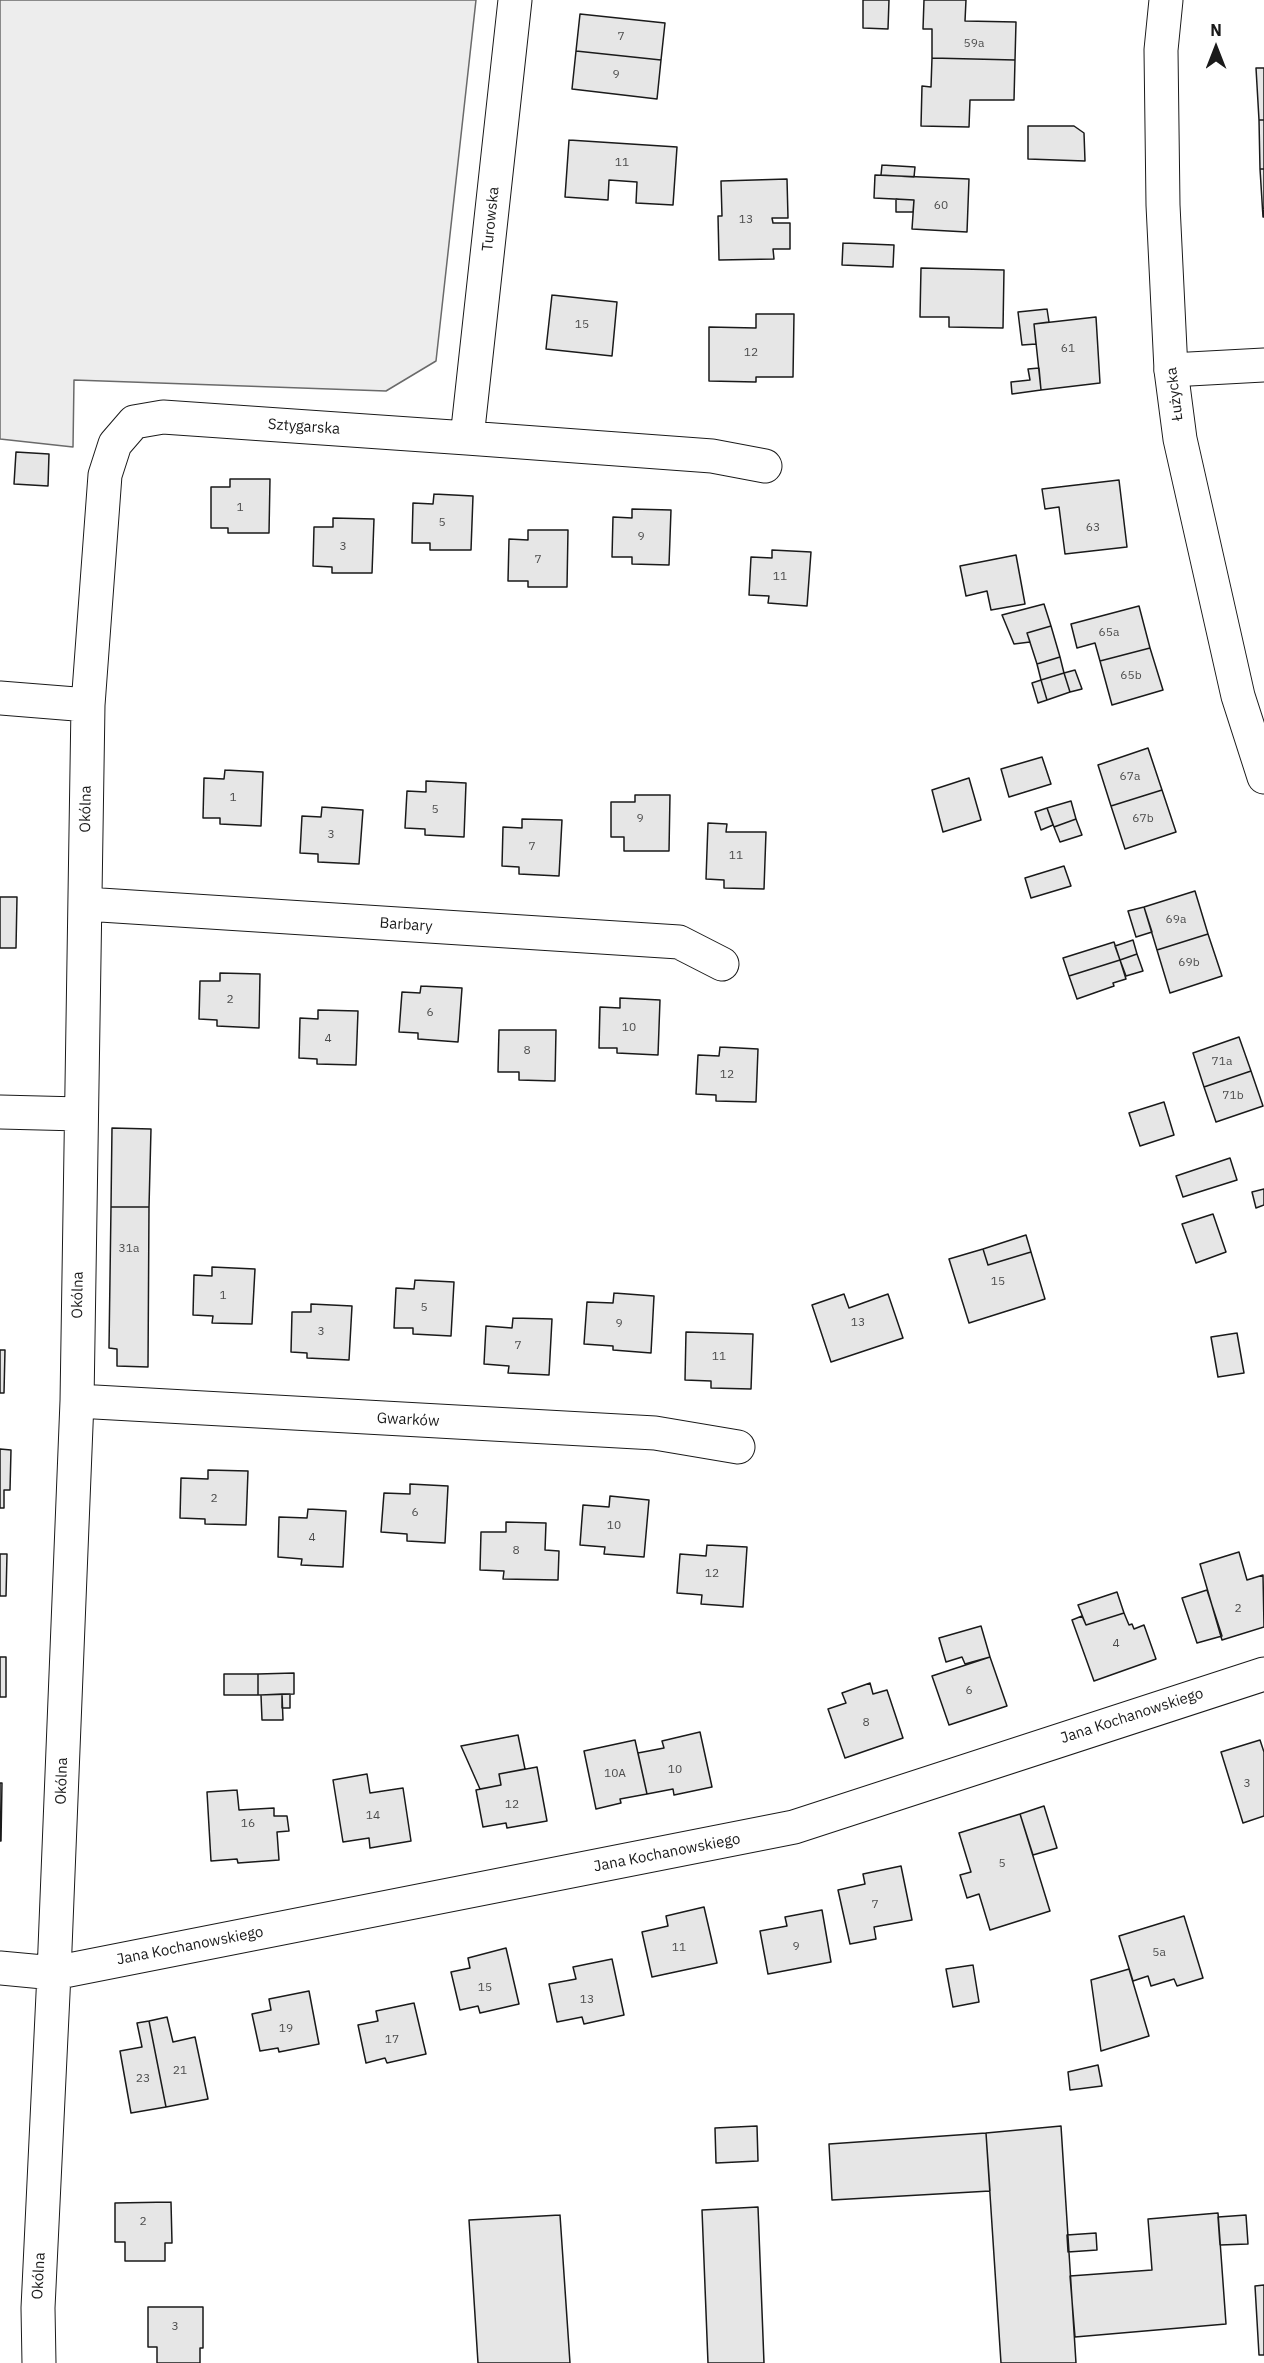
<!DOCTYPE html>
<meta charset="utf-8">
<style>
body{margin:0}
#map{position:relative;width:1264px;height:2363px;overflow:hidden;background:#fff;font-family:"IBM Plex Sans",sans-serif}
canvas{display:block}
.north{position:absolute;left:1186px;top:18px;width:60px;height:60px;-webkit-text-stroke:4px #fff;paint-order:stroke;rotate:0deg;font-size:16px;font-weight:700;line-height:24px;text-align:center;color:#1a1a1a}
.north::after{content:'';display:block;margin:auto;width:21px;height:27px;background:#1a1a1a;clip-path:polygon(50% 0,100% 100%,50% 72%,0 100%)}
</style>
<div id="map">
<canvas width="1264" height="2363"></canvas>
<div class="north">N</div>
</div>
<script>
const c = document.querySelector('canvas').getContext('2d');
c.lineJoin = 'round';
function fillPath(path, color) { c.fillStyle = color; c.fill(path, 'evenodd'); }
const poly = rows => new Path2D(rows.map(r => 'M' + r).join(''));
function trace(path, color, width, dash) { c.strokeStyle = color; c.lineWidth = width; c.lineCap = dash ? 'butt' : 'round'; c.setLineDash(dash || []); c.stroke(path); }
function label(font, color, halo, rows, align = 'center') {
  c.font = font + ' "IBM Plex Sans",sans-serif'; c.lineWidth = 4.5; c.setLineDash([]); c.textBaseline = 'middle'; c.strokeStyle = halo; c.fillStyle = color; for (const [text, x, y, turn = 0] of rows) {
    c.save(); c.translate(x, y); c.rotate((+turn || 0) * Math.PI / 180); c.textAlign = isNaN(turn) ? turn : align; if (halo) c.strokeText(text, 0, 0); c.fillText(text, 0, 0); c.restore();
  }
}
const built = poly([
 [0,0,476,0,436,361,386,391,74,380,73,447,0,439,0,0]
]);
fillPath(built, '#ededed');
trace(built, '#6a6a6a', 1.5);
const building = poly([
 [863,0,889,0,888,29,863,28,863,0],
 [924,0,966,0,965,21,1016,22,1015,60,932,58,932,29,923,29,924,0],
 [580,14,665,23,661,60,576,51,580,14],
 [576,51,661,60,657,99,572,89,576,51],
 [932,58,1015,60,1014,100,970,100,969,127,921,126,922,86,931,87,932,58],
 [1256,68,1264,68,1264,120,1259,120,1256,68],
 [1259,120,1264,120,1264,169,1260,169,1259,120],
 [1028,126,1074,126,1084,133,1085,161,1028,159,1028,126],
 [569,140,677,147,673,205,636,203,637,182,609,180,608,200,565,197,569,140],
 [882,165,915,167,914,177,881,175,882,165],
 [1260,169,1264,169,1264,217,1263,217,1260,169],
 [875,175,969,179,967,232,912,229,914,200,874,198,875,175],
 [787,179,788,218,772,218,773,223,790,223,790,249,773,249,774,259,719,260,718,216,722,216,721,181,787,179],
 [896,199,914,200,913,212,896,212,896,199],
 [843,243,894,245,893,267,842,265,843,243],
 [921,268,1004,270,1003,328,949,327,949,317,920,317,921,268],
 [552,295,617,302,612,356,546,349,552,295],
 [1047,309,1049,322,1034,324,1036,344,1022,345,1018,312,1047,309],
 [756,314,794,314,793,377,756,377,756,382,709,381,709,327,756,328,756,314],
 [1096,317,1100,383,1041,390,1034,324,1096,317],
 [1039,368,1041,390,1012,394,1011,382,1030,380,1028,369,1039,368],
 [16,452,49,454,48,486,14,484,16,452],
 [230,479,270,479,269,533,228,533,228,528,211,528,211,487,230,487,230,479],
 [1119,480,1127,547,1065,554,1059,507,1045,509,1042,489,1119,480],
 [434,494,473,496,471,550,430,550,430,543,412,543,413,503,433,504,434,494],
 [632,509,671,510,669,565,632,564,632,557,612,557,613,517,632,518,632,509],
 [333,518,374,519,372,573,332,573,332,567,313,566,314,527,333,527,333,518],
 [528,530,568,530,567,587,528,587,528,581,508,581,509,539,528,540,528,530],
 [772,550,811,552,807,606,768,603,769,596,749,595,751,557,772,558,772,550],
 [1016,555,1025,604,991,610,987,591,966,596,960,566,1016,555],
 [1044,604,1051,626,1027,633,1030,642,1014,644,1002,615,1044,604],
 [1139,606,1150,648,1100,661,1095,643,1077,648,1071,624,1139,606],
 [1051,626,1060,657,1037,664,1027,633,1051,626],
 [1150,648,1163,690,1112,705,1100,661,1150,648],
 [1060,657,1064,673,1041,680,1037,664,1060,657],
 [1075,670,1082,689,1070,692,1064,673,1075,670],
 [1064,673,1070,692,1047,700,1041,680,1064,673],
 [1041,680,1047,700,1038,703,1032,683,1041,680],
 [1148,748,1162,790,1111,806,1098,765,1148,748],
 [1042,757,1051,784,1009,797,1001,769,1042,757],
 [225,770,263,772,261,826,220,824,220,818,203,818,204,778,224,779,225,770],
 [969,778,981,820,943,832,932,790,969,778],
 [426,781,466,783,464,837,425,835,425,829,405,828,407,791,426,792,426,781],
 [1162,790,1176,832,1125,849,1111,806,1162,790],
 [635,795,670,795,669,851,624,851,624,837,611,837,611,802,635,802,635,795],
 [1071,801,1076,819,1054,827,1047,808,1071,801],
 [322,807,363,810,359,864,318,862,318,854,300,853,302,816,321,817,322,807],
 [1047,808,1053,825,1041,830,1035,812,1047,808],
 [522,819,562,820,559,876,519,874,519,867,502,866,503,827,522,828,522,819],
 [1076,819,1082,835,1060,842,1054,827,1076,819],
 [708,823,727,824,726,832,766,832,764,889,724,888,724,880,706,879,708,823],
 [1064,866,1071,886,1031,898,1025,878,1064,866],
 [1195,891,1208,934,1157,950,1144,907,1195,891],
 [0,897,17,897,16,948,0,948,0,897],
 [1144,907,1152,932,1136,937,1128,911,1144,907],
 [1208,934,1222,976,1170,993,1157,950,1208,934],
 [1133,940,1137,954,1120,960,1115,946,1133,940],
 [1114,942,1120,960,1069,976,1063,958,1114,942],
 [1137,954,1143,971,1126,976,1120,960,1137,954],
 [1120,960,1126,979,1113,983,1114,986,1077,999,1069,976,1120,960],
 [220,973,260,974,259,1028,217,1026,217,1020,199,1019,200,981,220,981,220,973],
 [421,986,462,988,458,1042,418,1039,418,1033,399,1032,402,992,420,993,421,986],
 [620,998,660,1000,658,1055,617,1053,617,1048,599,1048,600,1007,620,1008,620,998],
 [318,1010,358,1011,356,1065,317,1064,317,1059,299,1058,300,1018,318,1019,318,1010],
 [499,1030,556,1030,555,1081,519,1080,519,1072,498,1072,499,1030],
 [1239,1037,1251,1071,1204,1087,1193,1053,1239,1037],
 [720,1047,758,1049,756,1102,716,1101,716,1095,696,1094,698,1055,719,1056,720,1047],
 [1251,1071,1263,1106,1216,1122,1204,1087,1251,1071],
 [1164,1102,1174,1135,1140,1146,1129,1113,1164,1102],
 [112,1128,151,1129,149,1207,111,1207,112,1128],
 [1230,1158,1237,1180,1183,1197,1176,1176,1230,1158],
 [1264,1189,1264,1205,1256,1208,1252,1192,1264,1189],
 [111,1207,149,1207,148,1367,117,1366,117,1349,109,1348,111,1207],
 [1213,1214,1226,1252,1196,1263,1182,1224,1213,1214],
 [1026,1235,1031,1252,988,1265,983,1249,1026,1235],
 [983,1249,988,1265,1031,1252,1045,1299,969,1323,949,1259,983,1249],
 [212,1267,255,1269,252,1324,212,1323,213,1316,193,1315,194,1275,212,1276,212,1267],
 [415,1280,454,1282,451,1336,413,1334,413,1328,394,1328,396,1288,414,1289,415,1280],
 [614,1293,654,1296,651,1353,613,1350,613,1346,584,1344,587,1302,613,1303,614,1293],
 [844,1294,849,1308,888,1294,903,1338,831,1362,812,1305,844,1294],
 [311,1304,352,1306,349,1360,307,1358,307,1353,291,1352,292,1312,311,1312,311,1304],
 [513,1318,552,1319,549,1375,508,1373,509,1366,484,1364,486,1326,512,1328,513,1318],
 [686,1332,753,1334,751,1389,711,1388,711,1381,685,1380,686,1332],
 [1237,1333,1244,1373,1218,1377,1211,1337,1237,1333],
 [0,1350,5,1350,4,1393,0,1393,0,1350],
 [0,1449,11,1450,10,1490,4,1490,4,1508,0,1508,0,1449],
 [208,1470,248,1471,246,1525,205,1524,205,1519,180,1518,181,1478,208,1479,208,1470],
 [410,1484,448,1486,445,1543,407,1541,407,1534,381,1532,384,1493,410,1494,410,1484],
 [610,1496,649,1500,644,1557,604,1554,605,1547,580,1545,583,1505,609,1507,610,1496],
 [308,1509,346,1511,343,1567,301,1565,302,1559,278,1557,279,1517,307,1518,308,1509],
 [506,1522,546,1523,545,1550,559,1551,558,1580,503,1579,504,1571,480,1570,481,1532,506,1532,506,1522],
 [707,1545,747,1547,743,1607,701,1604,702,1595,677,1593,680,1554,706,1556,707,1545],
 [1239,1552,1247,1580,1263,1575,1264,1627,1222,1640,1200,1564,1239,1552],
 [0,1554,7,1554,6,1596,0,1596,0,1554],
 [1207,1590,1222,1636,1197,1643,1182,1598,1207,1590],
 [1117,1592,1124,1613,1086,1625,1078,1605,1117,1592],
 [1124,1613,1129,1625,1132,1624,1134,1629,1144,1625,1156,1659,1094,1681,1072,1620,1082,1616,1086,1625,1124,1613],
 [981,1626,990,1657,965,1664,962,1657,946,1662,939,1638,981,1626],
 [0,1657,6,1657,6,1697,0,1697,0,1657],
 [990,1657,1007,1706,949,1725,932,1676,990,1657],
 [294,1673,294,1694,258,1695,258,1674,294,1673],
 [224,1674,258,1674,258,1695,224,1695,224,1674],
 [870,1683,873,1694,887,1690,903,1738,845,1758,828,1709,846,1703,842,1693,870,1683],
 [282,1694,290,1694,290,1708,282,1708,282,1694],
 [282,1694,283,1720,262,1720,261,1695,282,1694],
 [700,1732,712,1787,674,1795,673,1789,647,1794,638,1753,664,1748,662,1741,700,1732],
 [518,1735,525,1769,499,1774,501,1785,480,1789,461,1746,518,1735],
 [635,1740,647,1794,620,1799,621,1803,596,1809,584,1751,635,1740],
 [1260,1740,1264,1752,1264,1816,1243,1823,1221,1752,1260,1740],
 [537,1767,547,1821,507,1828,506,1823,483,1827,476,1790,501,1785,499,1774,537,1767],
 [367,1774,370,1793,403,1788,411,1841,370,1848,369,1838,343,1842,333,1780,367,1774],
 [0,1783,2,1783,1,1841,0,1841,0,1783],
 [237,1790,239,1810,274,1808,274,1816,287,1816,289,1831,277,1832,279,1860,238,1863,237,1859,211,1861,207,1792,237,1790],
 [1044,1806,1057,1848,1033,1855,1020,1814,1044,1806],
 [1020,1814,1050,1911,990,1930,979,1894,967,1898,960,1875,971,1872,959,1833,1020,1814],
 [901,1866,912,1920,874,1927,876,1939,850,1944,838,1890,865,1884,863,1874,901,1866],
 [704,1907,717,1963,652,1977,642,1932,668,1926,666,1916,704,1907],
 [822,1910,831,1962,768,1974,760,1931,787,1926,785,1917,822,1910],
 [1184,1916,1203,1978,1177,1986,1174,1979,1151,1986,1148,1976,1133,1981,1119,1936,1184,1916],
 [506,1948,519,2004,480,2013,478,2006,460,2010,451,1972,470,1968,468,1958,506,1948],
 [612,1959,624,2015,584,2024,582,2017,557,2022,549,1984,576,1979,573,1967,612,1959],
 [973,1965,979,2002,953,2007,946,1969,973,1965],
 [1129,1969,1149,2036,1101,2051,1091,1980,1129,1969],
 [309,1991,319,2044,279,2052,278,2048,260,2051,252,2014,271,2010,269,1999,309,1991],
 [414,2003,426,2054,387,2063,385,2058,366,2063,358,2025,378,2021,376,2011,414,2003],
 [167,2017,173,2042,195,2037,208,2099,166,2107,149,2021,167,2017],
 [149,2021,166,2107,131,2113,120,2051,142,2047,137,2023,149,2021],
 [1098,2065,1102,2086,1070,2090,1068,2072,1098,2065],
 [757,2126,758,2161,716,2163,715,2128,757,2126],
 [1061,2126,1076,2363,1001,2363,986,2133,1061,2126],
 [986,2133,990,2191,832,2200,829,2144,986,2133],
 [171,2202,172,2243,165,2243,165,2261,125,2261,125,2242,115,2242,115,2203,171,2202],
 [758,2207,764,2363,708,2363,702,2210,758,2207],
 [1218,2213,1226,2324,1075,2337,1070,2276,1152,2270,1148,2219,1218,2213],
 [560,2215,570,2363,478,2363,469,2220,560,2215],
 [1246,2215,1248,2244,1220,2245,1218,2217,1246,2215],
 [1096,2233,1097,2250,1068,2252,1067,2235,1096,2233],
 [1264,2285,1264,2355,1259,2355,1255,2286,1264,2285],
 [148,2307,203,2307,203,2348,200,2348,200,2363,157,2363,157,2347,148,2347,148,2307]
]);
fillPath(building, '#e6e6e6');
trace(building, '#1a1a1a', 1.5);
const street = poly([
 [1171,370,1264,365],
 [467,438,515,0],
 [0,698,88,705,77,1401,54,1973,38,2308,39,2363],
 [88,705,105,475,115,444,134,422,163,417,467,438,712,456,765,466],
 [85,904,679,942,722,964],
 [0,1112,80,1114],
 [77,1401,655,1433,738,1447],
 [0,1968,54,1973,794,1827,1264,1674]
]);
const secondary = poly([
 [1166,0,1161,50,1163,205,1171,370,1180,439,1238,696,1264,777]
]);
trace(street, '#1a1a1a', 35);
trace(secondary, '#1a1a1a', 35);
trace(street, '#fff', 33);
trace(secondary, '#fff', 33);
label('12px', '#4d4d4d', null, [
 ["7",621,37],
 ["59a",974,44],
 ["9",616,75],
 ["11",622,163],
 ["60",941,206],
 ["13",746,220],
 ["15",582,325],
 ["61",1068,349],
 ["12",751,353],
 ["1",240,508],
 ["5",442,523],
 ["63",1093,528],
 ["9",641,537],
 ["3",343,547],
 ["7",538,560],
 ["11",780,577],
 ["65a",1109,633],
 ["65b",1131,676],
 ["67a",1130,777],
 ["1",233,798],
 ["5",435,810],
 ["9",640,819],
 ["67b",1143,819],
 ["3",331,835],
 ["7",532,847],
 ["11",736,856],
 ["69a",1176,920],
 ["69b",1189,963],
 ["2",230,1000],
 ["6",430,1013],
 ["10",629,1028],
 ["4",328,1039],
 ["8",527,1051],
 ["71a",1222,1062],
 ["12",727,1075],
 ["71b",1233,1096],
 ["31a",129,1249],
 ["15",998,1282],
 ["1",223,1296],
 ["5",424,1308],
 ["13",858,1323],
 ["9",619,1324],
 ["3",321,1332],
 ["7",518,1346],
 ["11",719,1357],
 ["2",214,1499],
 ["6",415,1513],
 ["10",614,1526],
 ["4",312,1538],
 ["8",516,1551],
 ["12",712,1574],
 ["2",1238,1609],
 ["4",1116,1644],
 ["6",969,1691],
 ["8",866,1723],
 ["10",675,1770],
 ["10A",615,1774],
 ["3",1247,1784],
 ["12",512,1805],
 ["14",373,1816],
 ["16",248,1824],
 ["5",1002,1864],
 ["7",875,1905],
 ["9",796,1947],
 ["11",679,1948],
 ["5a",1159,1953],
 ["15",485,1988],
 ["13",587,2000],
 ["19",286,2029],
 ["17",392,2040],
 ["21",180,2071],
 ["23",143,2079],
 ["2",143,2222],
 ["3",175,2327]
]);
label('15px', '#1a1a1a', '#fff', [
 ["Turowska",491,219,-84],
 ["Łużycka",1175,394,-97],
 ["Sztygarska",304,427,4],
 ["Okólna",86,809,-89],
 ["Barbary",406,925,4],
 ["Okólna",78,1295,-89],
 ["Gwarków",408,1420,3],
 ["Jana Kochanowskiego",1132,1716,-18],
 ["Okólna",62,1781,-88],
 ["Jana Kochanowskiego",667,1853,-11],
 ["Jana Kochanowskiego",190,1946,-11],
 ["Okólna",39,2276,-87]
]);
</script>
